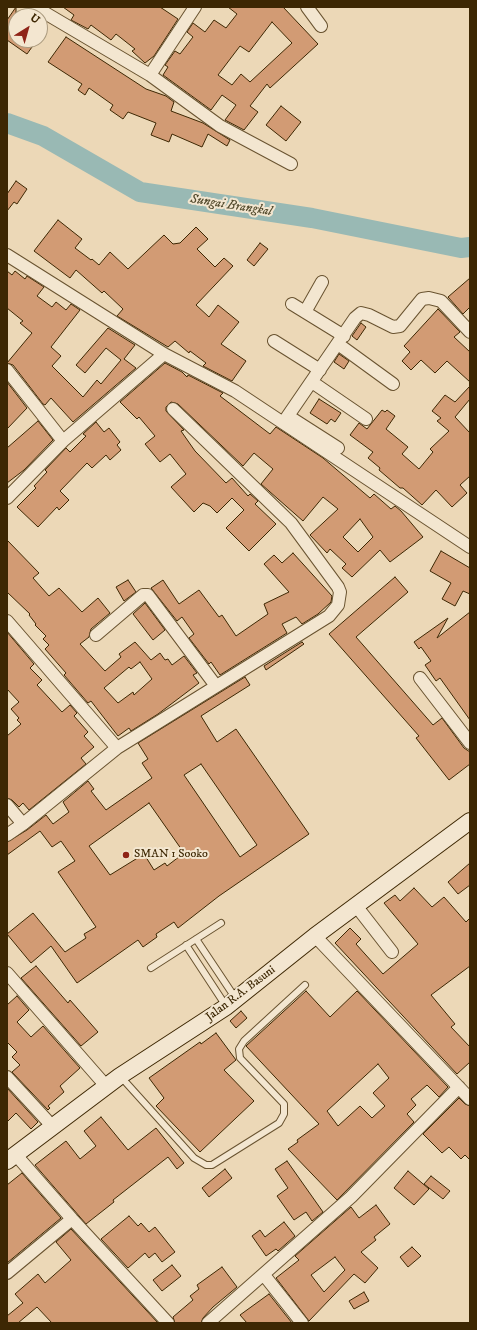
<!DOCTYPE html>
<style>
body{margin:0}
#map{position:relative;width:477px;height:1330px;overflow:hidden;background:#ecd8b7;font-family:"IM FELL DW Pica",serif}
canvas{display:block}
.frame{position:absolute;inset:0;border:8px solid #3d2703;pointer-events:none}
.north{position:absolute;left:8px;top:8px;width:40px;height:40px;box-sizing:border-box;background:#f3e6d0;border:1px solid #aa9a7e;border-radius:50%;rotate:37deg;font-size:11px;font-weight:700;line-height:16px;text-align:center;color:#3d2703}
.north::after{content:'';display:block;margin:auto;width:14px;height:18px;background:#8f2418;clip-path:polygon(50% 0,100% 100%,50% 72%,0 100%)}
</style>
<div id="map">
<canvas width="477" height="1330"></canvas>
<div class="frame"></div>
<div class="north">U</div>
</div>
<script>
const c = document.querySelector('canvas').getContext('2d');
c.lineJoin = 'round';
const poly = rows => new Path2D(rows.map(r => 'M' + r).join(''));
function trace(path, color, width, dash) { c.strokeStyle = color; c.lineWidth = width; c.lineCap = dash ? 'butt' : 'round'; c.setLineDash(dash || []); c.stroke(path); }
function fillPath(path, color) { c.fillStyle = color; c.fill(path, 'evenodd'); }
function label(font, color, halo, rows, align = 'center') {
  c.font = font + ' "IM FELL DW Pica",serif'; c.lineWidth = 4; c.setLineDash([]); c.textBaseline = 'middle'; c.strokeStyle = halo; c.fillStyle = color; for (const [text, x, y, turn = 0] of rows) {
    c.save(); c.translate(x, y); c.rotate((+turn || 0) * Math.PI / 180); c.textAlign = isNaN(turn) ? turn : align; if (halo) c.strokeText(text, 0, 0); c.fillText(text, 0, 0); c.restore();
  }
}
trace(poly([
 [7,123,43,136,140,192,312,218,461,248,470,247]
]), '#99b9b4', 20);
const building = poly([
 [16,7,16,40,37,40,27,54,7,40,7,20,16,7],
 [63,7,160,7,178,19,154,56,145,63,132,51,135,49,116,34,111,40,91,25,88,29,71,20,74,15,63,7],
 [228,7,283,7,318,44,270,88,267,84,250,106,258,112,244,130,225,120,236,105,222,95,211,110,163,75,168,67,165,65,175,51,180,54,193,37,187,32,193,23,205,32,214,20,226,28,237,14,228,7],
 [272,22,292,43,250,82,241,74,232,85,218,75,240,46,249,52,272,22],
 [66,37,146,89,166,96,174,102,171,111,203,123,230,140,227,146,208,134,202,147,172,134,169,142,151,135,156,123,128,112,123,119,110,110,113,105,89,88,85,95,78,90,82,84,48,62,66,37],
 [281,106,301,122,286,141,266,125,281,106],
 [16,181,27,189,17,204,14,202,7,211,7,194,16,181],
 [58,220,82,239,75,248,91,260,92,259,99,265,110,252,128,269,164,235,173,244,180,243,196,227,208,239,197,249,215,267,224,258,233,266,196,305,209,317,218,305,239,322,221,344,246,361,232,381,203,366,206,363,190,351,189,353,175,341,168,347,117,316,123,309,104,291,102,293,76,270,70,278,34,251,58,220],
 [260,243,268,249,254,266,247,260,260,243],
 [7,271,12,275,15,271,25,279,27,276,44,287,37,296,52,307,56,302,66,310,71,304,80,310,51,347,61,356,52,366,83,397,97,380,101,384,121,360,106,348,85,373,76,365,108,328,135,345,124,359,136,368,73,422,51,398,45,405,43,404,13,365,7,363,32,333,20,323,23,321,7,308,7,271],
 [470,278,470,307,463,314,448,297,470,278],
 [438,309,460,332,454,337,470,352,470,382,447,361,435,373,421,360,411,370,402,361,410,352,404,346,438,309],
 [361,323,366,327,357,340,352,336,361,323],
 [339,354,349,361,344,369,334,362,339,354],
 [165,363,182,372,187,377,188,375,223,393,220,396,270,434,276,427,323,458,370,498,374,494,391,509,395,506,401,511,423,537,390,562,380,550,352,577,342,568,346,564,330,549,327,553,310,535,338,509,323,497,303,521,261,484,273,469,254,453,243,466,178,404,171,402,166,407,166,411,184,430,181,431,195,451,226,483,232,478,248,496,250,494,258,501,255,504,276,524,249,551,226,528,244,510,232,498,217,513,210,506,203,503,194,512,171,487,186,474,170,454,160,462,145,444,155,436,139,417,137,419,120,402,165,363],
 [360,519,373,537,358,552,343,537,360,519],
 [7,382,27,408,7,429,7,382],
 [470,386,470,399,455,417,470,433,470,476,460,485,467,493,452,507,436,490,422,505,403,488,400,488,379,470,380,468,368,458,373,452,350,435,359,423,367,429,382,410,385,412,387,410,395,416,386,429,408,447,402,454,419,469,433,452,430,449,449,431,437,421,441,418,432,411,445,395,455,402,470,386],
 [319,399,341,413,335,422,331,419,327,424,310,413,319,399],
 [38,421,53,440,24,470,7,483,7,448,38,421],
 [96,422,104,432,109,428,120,442,117,445,121,450,110,460,106,455,92,468,87,463,60,491,69,500,59,510,57,507,38,527,17,507,36,488,34,486,47,472,45,470,66,448,70,452,86,436,83,434,96,422],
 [7,540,39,573,33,578,49,596,59,588,82,612,98,598,110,613,91,629,89,637,80,644,105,671,121,657,119,654,135,642,151,660,160,653,165,660,168,659,172,665,184,656,197,673,193,675,199,683,158,714,131,731,129,728,118,736,91,701,88,703,64,675,66,673,45,649,49,645,43,639,46,636,35,625,36,624,29,615,30,614,7,592,7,540],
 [140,662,152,679,134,695,133,692,118,703,104,688,129,667,131,669,140,662],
 [441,551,470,568,470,594,463,591,455,606,442,599,451,583,430,571,441,551],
 [293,553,332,596,331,602,318,614,302,624,296,617,282,624,287,633,220,675,211,662,209,664,189,638,194,634,182,617,177,621,151,588,163,580,179,604,199,590,219,617,222,615,236,636,268,614,264,604,289,592,264,564,274,555,282,563,293,553],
 [395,577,408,592,356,637,433,725,442,718,464,748,470,752,470,764,449,780,416,738,419,736,329,634,395,577],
 [128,580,136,592,124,601,116,587,128,580],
 [145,603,165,630,153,640,133,614,145,603],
 [470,612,470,720,440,678,436,681,425,665,431,661,421,647,419,649,414,642,448,618,437,638,470,612],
 [7,632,34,664,30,668,42,680,37,685,62,712,70,705,77,713,74,716,88,732,84,736,94,747,81,758,86,764,29,810,23,803,19,807,12,800,7,798,7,736,21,724,17,720,19,718,11,709,19,702,7,689,7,632],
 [302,642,304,644,266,670,264,666,302,642],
 [245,677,250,685,201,716,217,742,236,729,309,834,219,896,178,928,174,922,156,934,157,937,143,947,138,940,77,983,51,946,31,963,7,934,33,913,65,952,86,938,84,934,96,927,58,872,75,861,61,841,52,847,40,831,7,855,7,842,27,830,46,815,53,824,69,812,63,802,88,781,94,789,91,791,106,810,152,778,142,763,148,759,138,743,245,677],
 [201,764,257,845,240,857,184,775,201,764],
 [149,803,184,853,167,866,165,863,154,870,144,854,110,875,89,846,149,803],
 [470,863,470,885,458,894,448,882,470,863],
 [414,888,432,907,444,897,466,922,470,918,470,966,431,995,455,1024,451,1027,470,1047,470,1062,457,1074,335,943,350,928,361,939,356,944,383,974,418,944,384,903,395,895,400,901,414,888],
 [36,966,68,1003,70,1000,98,1032,81,1046,21,978,36,966],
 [306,991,330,1017,357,991,448,1087,439,1097,427,1085,411,1099,416,1105,407,1114,414,1122,337,1200,288,1149,298,1142,297,1140,319,1124,246,1046,306,991],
 [378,1064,389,1078,373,1093,385,1106,372,1118,360,1106,338,1126,327,1111,378,1064],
 [17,996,29,1010,17,1022,31,1037,43,1026,80,1068,60,1086,64,1092,48,1106,50,1108,48,1110,12,1072,20,1065,12,1057,17,1052,7,1042,7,1005,17,996],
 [241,1011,247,1018,236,1028,230,1021,241,1011],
 [216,1033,236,1060,224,1070,254,1101,200,1152,156,1106,164,1098,149,1078,200,1042,201,1044,216,1033],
 [7,1088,38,1122,31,1129,16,1113,7,1122,7,1088],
 [459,1098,465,1104,470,1106,470,1160,465,1155,461,1159,449,1147,442,1153,423,1134,459,1098],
 [101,1117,128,1150,156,1128,184,1163,177,1169,168,1157,113,1200,114,1202,86,1224,35,1165,66,1141,80,1159,96,1146,84,1131,101,1117],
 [287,1161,323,1212,312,1221,306,1212,294,1220,277,1196,288,1188,275,1169,287,1161],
 [225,1169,232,1178,209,1197,202,1188,225,1169],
 [408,1171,429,1189,414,1205,394,1188,408,1171],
 [22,1173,61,1218,7,1263,7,1185,22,1173],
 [431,1176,450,1191,443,1199,424,1184,431,1176],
 [376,1205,390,1224,374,1237,376,1240,361,1252,378,1268,365,1283,354,1274,309,1321,276,1278,299,1260,295,1256,351,1207,359,1218,376,1205],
 [335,1257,345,1270,324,1292,311,1275,335,1257],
 [129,1216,138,1226,141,1223,149,1232,155,1227,175,1252,162,1262,155,1253,149,1258,145,1253,128,1268,101,1239,129,1216],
 [284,1222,295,1236,278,1251,276,1249,266,1256,252,1236,260,1230,265,1237,284,1222],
 [71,1229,158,1323,52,1323,37,1307,18,1323,7,1323,7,1316,23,1303,15,1294,38,1274,45,1283,71,1260,56,1242,71,1229],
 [412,1247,421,1256,408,1267,400,1257,412,1247],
 [172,1265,181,1276,162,1291,153,1280,172,1265],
 [222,1267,237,1287,213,1307,203,1318,201,1323,175,1323,173,1317,193,1300,190,1296,199,1289,197,1285,222,1267],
 [364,1292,369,1301,354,1309,349,1301,364,1292],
 [269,1294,292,1323,247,1323,240,1315,269,1294]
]);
fillPath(building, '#d29b74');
trace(building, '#3d2703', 1);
const service = poly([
 [196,939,236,999],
 [186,945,226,1006],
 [151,968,221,923],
 [121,1077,194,1158,206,1165,212,1165,279,1123,284,1114,284,1104,240,1058,239,1049,244,1041,305,985]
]);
const minor = poly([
 [35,7,150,75,220,126,291,164],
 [307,7,321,26],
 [150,75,195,7],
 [7,255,164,354,235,391,470,547],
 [292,304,344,336],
 [305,312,322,282],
 [274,341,320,370],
 [338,344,393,384],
 [7,370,63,441],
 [312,382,366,419],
 [288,416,338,448],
 [283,423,355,318,361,313,369,315,393,327,400,326,422,299,429,298,441,301,470,332],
 [7,498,63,441,164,354],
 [7,621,117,748],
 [96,635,143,595,148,595,216,686],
 [420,678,470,743],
 [7,805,23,824],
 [7,835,23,824,117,748,329,616,338,605,340,592,338,587,291,523,173,409],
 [357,907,392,952],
 [315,936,470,1099],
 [7,973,106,1086],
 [7,1077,53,1127],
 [16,1155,72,1219,168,1323],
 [7,1273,72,1219],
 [264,1275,302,1323],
 [208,1323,351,1197,459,1087]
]);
const secondary = poly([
 [7,1161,120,1076,226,1007,315,936,470,821]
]);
trace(service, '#695330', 8);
trace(minor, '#695330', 14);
trace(secondary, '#3d2703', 18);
trace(service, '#f3e6d0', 6);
trace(minor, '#f3e6d0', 12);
trace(secondary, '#f3e6d0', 16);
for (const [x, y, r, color] of [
 [126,855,4,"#8f2418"]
]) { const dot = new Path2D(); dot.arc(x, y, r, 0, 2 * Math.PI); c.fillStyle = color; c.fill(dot); trace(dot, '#f3e6d0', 1.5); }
label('12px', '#3d2703', '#f3e6d0', [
 ["SMAN 1 Sooko",134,855]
], 'left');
label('12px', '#3d2703', '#f3e6d0', [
 ["Jalan R.A. Basuni",241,994,-37]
]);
label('italic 13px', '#544c2f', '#f3e6d0', [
 ["Sungai Brangkal",231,206,9]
]);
</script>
